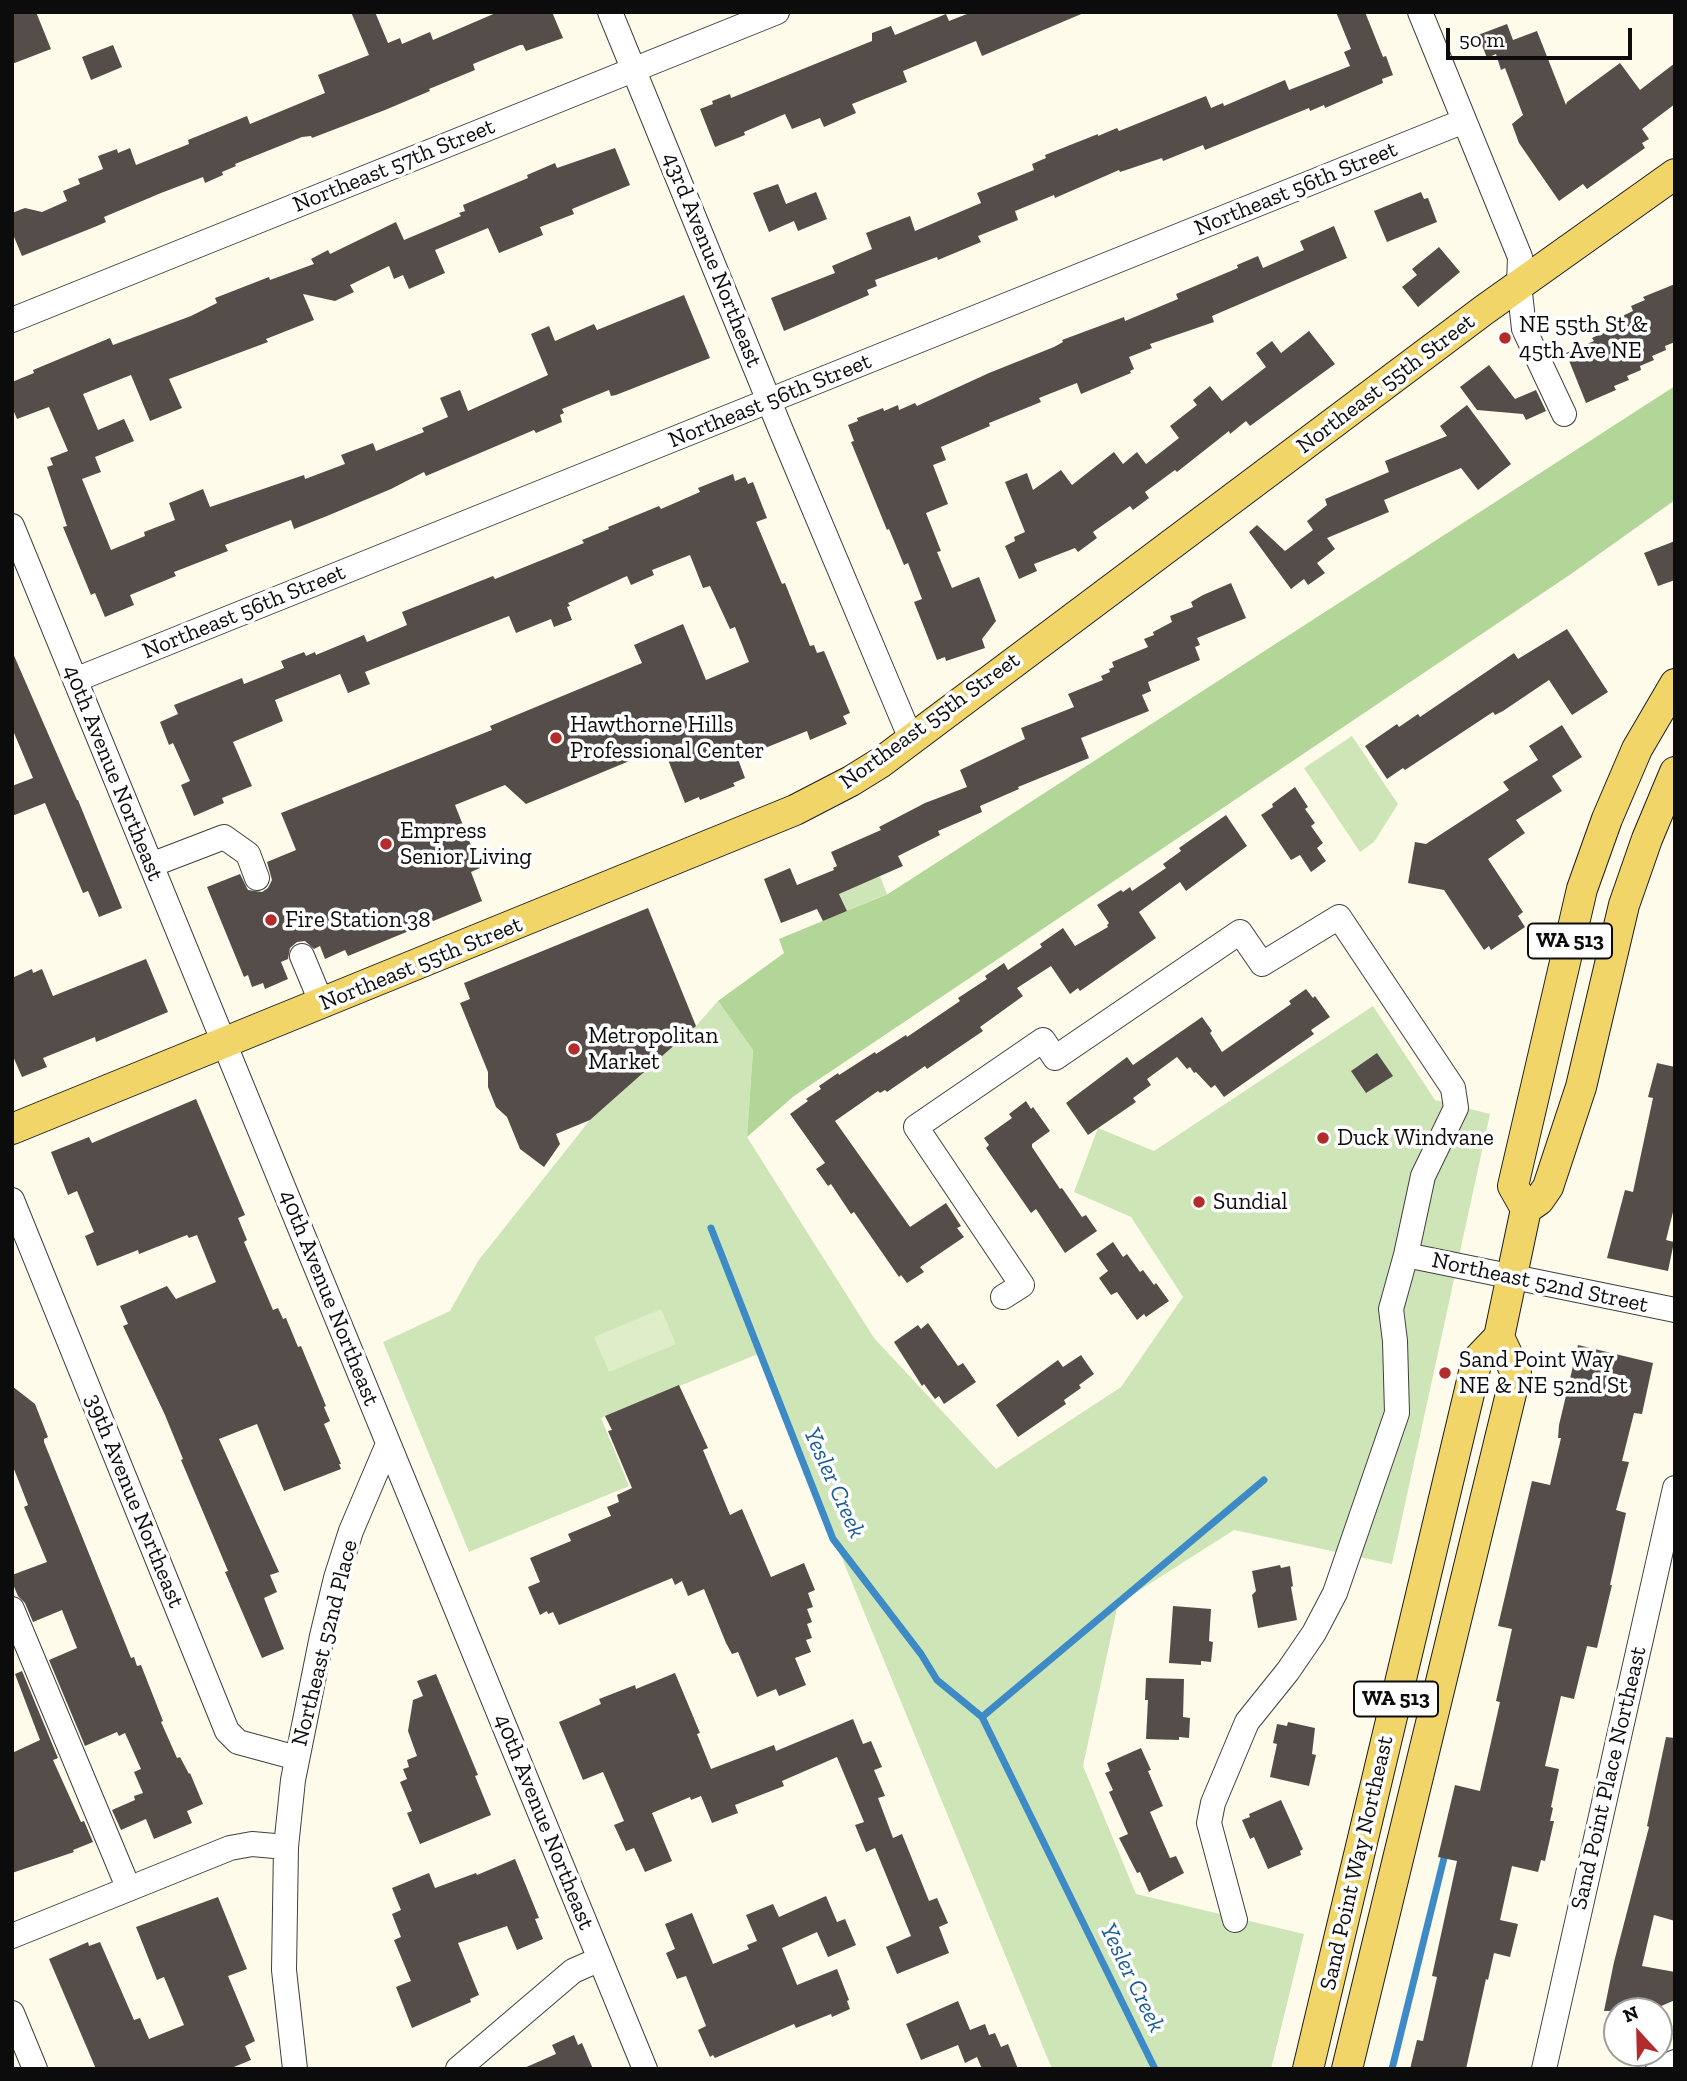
<!DOCTYPE html>
<style>
body{margin:0}
#map{position:relative;width:1687px;height:2081px;overflow:hidden;background:#fefbeb;font-family:"Zilla Slab",serif}
canvas{display:block}
.frame{position:absolute;inset:0;border:14px solid #0c0c0c;pointer-events:none}
.north{position:absolute;left:1603px;top:1997px;width:70px;height:70px;box-sizing:border-box;background:#fff;border:2px solid #9e9e9e;border-radius:50%;rotate:338deg;font-size:19px;font-weight:700;line-height:28px;text-align:center;color:#0c0c0c}
.north::after{content:'';display:block;margin:auto;width:24px;height:32px;background:#b42b2c;clip-path:polygon(50% 0,100% 100%,50% 72%,0 100%)}
.scale{position:absolute;left:1446px;top:28px;width:186px;height:32px;box-sizing:border-box;border:4px solid #0c0c0c;border-top:0;padding-left:9px;font-size:21px;line-height:24px;white-space:nowrap;color:#0c0c0c;-webkit-text-stroke:5px #fff;paint-order:stroke}
</style>
<div id="map">
<canvas width="1687" height="2081"></canvas>
<div class="frame"></div>
<div class="north">N</div>
<div class="scale">50 m</div>
</div>
<script>
const c = document.querySelector('canvas').getContext('2d');
c.lineJoin = 'round';
function fillPath(path, color) { c.fillStyle = color; c.fill(path, 'evenodd'); }
const poly = rows => new Path2D(rows.map(r => 'M' + r).join(''));
function trace(path, color, width, dash) { c.strokeStyle = color; c.lineWidth = width; c.lineCap = dash ? 'butt' : 'round'; c.setLineDash(dash || []); c.stroke(path); }
function label(font, color, halo, rows, align = 'center') {
  c.font = font + ' "Zilla Slab",serif'; c.lineWidth = 7; c.setLineDash([]); c.textBaseline = 'middle'; c.strokeStyle = halo; c.fillStyle = color; for (const [text, x, y, turn = 0] of rows) {
    c.save(); c.translate(x, y); c.rotate((+turn || 0) * Math.PI / 180); c.textAlign = isNaN(turn) ? turn : align; if (halo) c.strokeText(text, 0, 0); c.fillText(text, 0, 0); c.restore();
  }
}
fillPath(poly([
 [1352,736,1398,804,1374,842,1360,852,1304,768],
 [880,876,887,894,847,911,839,893],
 [718,1001,753,1050,747,1137,874,1338,996,1469,1121,1387,1183,1297,1131,1217,1074,1192,1098,1128,1154,1151,1373,1006,1435,1100,1490,1114,1392,1564,1234,1530,1118,1604,1083,1766,1136,1894,1304,1934,1271,2069,1052,2069,758,1354,601,1418,629,1486,469,1552,383,1342,450,1311,478,1261,590,1120,696,1026]
]), '#cee6b7');
fillPath(poly([
 [1675,386,1675,500,1571,574,794,1096,747,1137,753,1050,718,1001,784,953,779,939,888,894]
]), '#b1d697');
fillPath(poly([
 [661,1309,676,1344,609,1372,594,1337]
]), '#dfeec9');
trace(poly([
 [711,1228,833,1539,921,1654,937,1680,982,1717],
 [1155,2069,982,1717,1264,1480],
 [1392,2069,1446,1850]
]), '#3e8ac6', 7);
fillPath(poly([
 [12,12,36,12,51,49,12,64],
 [351,12,375,12,388,43,400,38,402,44,430,32,433,40,498,12,552,12,563,38,526,51,523,45,520,45,473,64,475,70,429,89,430,91,385,110,312,138,311,136,302,137,235,164,236,166,222,172,223,175,205,183,203,177,161,193,104,217,106,222,97,226,22,256,12,232,12,213,25,208,42,212,67,201,63,191,80,184,78,179,103,169,98,156,117,149,118,153,130,148,136,165,189,144,188,140,247,116,250,124,325,93,318,75,369,55],
 [972,12,1086,12,982,56,976,41,903,71,907,82,852,104,856,113,824,127,820,118,792,129,785,114,744,132,745,135,715,147,700,109,713,104,712,101,730,94,731,98,872,41,872,33,891,26,895,35,946,14,949,21],
 [1336,12,1365,12,1383,57,1386,56,1393,75,1382,79,1383,83,1325,108,1324,105,1310,111,1309,108,1205,150,1203,145,1163,161,1162,158,1120,172,1119,170,1055,198,1054,195,1015,211,1018,220,978,236,981,242,938,260,937,257,875,280,877,286,867,290,869,295,784,331,771,298,835,273,832,266,872,249,866,233,910,216,915,231,981,203,977,193,1034,170,1032,164,1046,158,1045,155,1098,134,1098,136,1117,128,1119,131,1206,96,1211,108,1223,103,1224,106,1285,80,1289,90,1350,66,1344,52,1351,49],
 [1507,24,1513,40,1537,31,1566,105,1567,102,1620,63,1640,90,1675,63,1675,104,1642,129,1649,139,1642,143,1645,148,1587,189,1583,184,1559,201,1519,143,1512,124,1523,115,1505,68,1501,70,1496,54,1487,58,1478,35],
 [113,45,122,67,91,80,82,57],
 [615,148,630,185,572,209,574,214,540,227,543,235,499,253,488,228,435,250,445,273,409,289,403,275,394,279,389,266,350,285,354,292,335,301,303,294,314,320,266,339,268,342,169,379,182,408,150,421,131,375,83,394,98,430,124,419,134,441,95,457,101,472,82,479,111,550,145,536,144,532,175,520,169,503,203,489,210,507,304,475,305,479,345,464,341,455,373,443,376,451,424,432,422,428,448,417,440,398,460,390,468,411,548,375,531,334,549,326,555,341,594,324,597,330,684,295,710,358,616,395,611,396,609,390,562,409,564,413,560,415,562,422,536,433,534,430,426,476,424,472,391,489,327,516,294,529,291,520,225,545,228,551,174,572,176,576,130,595,134,605,105,617,95,593,91,595,63,527,67,526,47,467,53,465,50,458,68,451,49,407,17,419,12,407,12,382,34,373,33,370,110,338,113,345,191,316,217,303,215,298,269,277,270,280,314,264,311,259,328,250,330,254,396,222,404,240,461,216,459,213,465,211,463,205,528,178,527,175,555,163,557,168],
 [778,184,786,204,816,192,827,219,798,231,794,221,769,232,753,193],
 [1421,192,1424,199,1428,198,1437,222,1387,242,1374,211],
 [1334,226,1347,258,1212,316,1214,322,1150,344,1152,348,1129,357,1134,369,1130,371,1131,373,1081,394,1077,383,1039,398,1041,402,989,423,990,426,941,447,946,460,933,465,948,504,926,513,941,551,937,552,952,588,979,577,996,621,982,639,985,648,946,661,945,657,937,660,914,602,922,599,908,563,904,565,889,529,887,530,851,442,854,441,848,425,858,421,857,418,883,408,884,411,898,405,899,410,915,403,917,406,989,373,1054,347,1063,342,1062,340,1124,317,1125,321,1178,299,1176,294,1238,268,1237,265,1258,256,1263,268,1304,250,1300,241],
 [1439,247,1460,272,1418,307,1402,287,1417,275,1412,269],
 [1675,284,1675,342,1665,346,1666,350,1652,356,1654,360,1640,366,1641,370,1627,376,1629,380,1614,386,1616,390,1586,403,1566,353,1594,341,1592,338,1607,331,1605,327,1620,321,1618,318,1633,311,1631,306,1645,300,1643,297],
 [1309,331,1335,364,1250,426,1246,421,1230,434,1229,431,1177,472,1175,470,1145,492,1149,498,1133,510,1130,506,1093,532,1097,538,1078,552,1075,548,1034,564,1037,571,1019,579,1005,546,1015,541,1014,537,1025,532,1005,482,1027,473,1033,490,1061,470,1072,485,1114,452,1123,464,1137,452,1146,464,1179,438,1170,426,1197,405,1193,400,1210,386,1222,401,1266,367,1256,353,1272,341,1281,353],
 [1489,365,1515,399,1536,390,1546,411,1526,420,1523,414,1477,410,1460,387],
 [1467,405,1511,464,1478,490,1461,468,1384,500,1389,512,1327,538,1335,549,1317,563,1325,573,1308,585,1304,579,1291,589,1249,532,1257,525,1285,551,1313,530,1307,521,1327,505,1325,499,1389,472,1385,461,1447,436,1440,426],
 [733,474,735,481,745,477,748,484,753,482,767,518,756,522,782,584,785,583,810,646,814,645,817,653,824,651,850,713,843,716,847,724,810,740,807,731,738,759,745,778,733,783,735,786,700,800,699,797,685,803,663,747,526,804,505,785,455,805,480,868,471,872,482,901,348,956,345,950,325,959,320,946,314,949,305,941,297,942,290,948,288,959,281,962,288,979,265,989,263,983,252,987,248,975,244,977,207,887,240,874,248,890,262,892,268,888,272,880,267,862,296,850,281,813,492,730,490,726,642,663,634,645,683,624,706,680,749,662,735,627,730,629,710,586,703,588,690,555,652,570,654,575,631,585,627,576,568,603,570,606,567,607,572,620,554,627,551,619,516,633,509,616,365,672,370,684,348,693,340,674,275,700,283,721,233,742,252,786,222,798,224,803,194,816,181,785,190,781,173,743,169,745,160,722,178,714,174,705,242,678,244,684,284,668,281,661,304,652,306,656,315,652,316,655,364,635,367,642,407,625,402,612,493,576,495,579,584,543,582,540,609,529,608,527,659,506,661,509,700,492,698,488],
 [1675,541,1675,580,1658,586,1644,553],
 [1231,583,1246,618,1197,638,1200,645,1195,647,1200,660,1148,682,1151,691,1142,695,1149,711,1081,738,1089,758,1018,787,1019,789,980,806,982,812,938,831,940,835,898,856,903,866,839,894,847,911,823,921,817,909,781,923,764,879,790,868,797,885,834,870,833,868,837,866,831,852,881,830,879,827,925,803,967,787,960,770,1025,739,1021,728,1074,707,1068,694,1103,680,1101,676,1110,672,1109,669,1114,667,1112,662,1148,647,1144,639,1154,635,1153,632,1172,622,1170,616,1193,607,1191,602,1203,595],
 [1567,629,1608,692,1572,715,1549,680,1503,711,1495,715,1493,712,1405,770,1403,768,1387,779,1365,746,1397,724,1399,727,1418,714,1420,717,1514,653,1518,659],
 [12,651,77,800,78,800,122,908,99,917,88,891,83,893,45,803,12,816,12,786,33,778,12,728],
 [1562,725,1582,757,1552,776,1562,791,1516,820,1525,833,1488,859,1523,912,1518,916,1525,927,1491,950,1489,946,1484,950,1444,890,1408,883,1415,842,1426,844,1509,790,1503,782,1538,760,1529,746],
 [1295,787,1308,807,1305,809,1315,823,1311,826,1323,843,1317,848,1326,861,1311,872,1300,855,1291,860,1261,815,1273,807,1272,804],
 [1226,815,1247,846,1186,891,1180,882,1139,912,1156,938,1080,991,1078,988,1070,994,1051,966,1017,988,1023,996,980,1027,983,1031,927,1069,925,1066,887,1092,885,1090,880,1093,878,1091,835,1121,910,1227,946,1203,961,1226,957,1228,964,1237,920,1267,924,1272,907,1283,901,1275,899,1277,854,1212,851,1214,831,1184,828,1186,816,1169,825,1163,790,1114,808,1101,806,1099,821,1089,819,1086,838,1073,839,1075,875,1052,876,1054,906,1035,907,1037,960,1001,958,998,987,979,985,976,1004,963,1008,970,1042,947,1040,944,1063,928,1075,946,1108,927,1107,925,1109,923,1097,905,1121,890,1123,892,1130,887,1132,891,1166,868,1163,864,1181,851,1179,848],
 [648,908,696,1026,590,1120,556,1134,560,1144,544,1167,520,1149,507,1117,496,1107,488,1087,488,1072,460,1003,470,999,464,983],
 [146,959,168,1012,96,1042,95,1037,43,1058,47,1067,22,1077,12,1054,12,978,32,969,33,973,42,969,53,996],
 [1306,989,1313,998,1315,996,1330,1017,1311,1030,1314,1034,1224,1097,1215,1085,1211,1088,1196,1072,1194,1073,1190,1067,1187,1069,1177,1057,1147,1079,1151,1085,1133,1098,1136,1102,1088,1135,1066,1103,1127,1057,1133,1065,1202,1017,1212,1031,1210,1033,1222,1052,1291,1004,1289,1001],
 [1377,1053,1393,1076,1366,1093,1351,1071],
 [1657,1063,1675,1067,1675,1204,1666,1240,1674,1242,1668,1271,1607,1258,1625,1190,1633,1192,1653,1098,1648,1097],
 [196,1099,245,1215,238,1218,247,1240,244,1242,273,1310,278,1308,283,1319,286,1318,298,1347,301,1346,326,1406,324,1407,330,1421,324,1424,341,1464,339,1464,341,1469,284,1491,257,1424,219,1439,279,1572,270,1575,277,1592,264,1598,284,1649,262,1658,225,1572,228,1571,181,1460,183,1459,165,1415,123,1326,128,1324,120,1306,167,1286,176,1299,216,1282,197,1235,189,1238,187,1235,139,1254,138,1250,97,1266,85,1236,94,1232,77,1191,68,1195,51,1152,89,1137,92,1143],
 [1026,1101,1031,1109,1033,1107,1050,1131,1032,1144,1032,1147,1060,1189,1062,1188,1082,1217,1086,1215,1097,1231,1065,1253,1036,1209,1031,1213,986,1148,989,1145,984,1138,1012,1118,1009,1114],
 [1113,1242,1123,1257,1127,1254,1140,1272,1143,1270,1154,1285,1156,1283,1169,1301,1146,1317,1144,1314,1137,1320,1117,1292,1111,1295,1099,1278,1108,1271,1096,1254],
 [928,1323,958,1366,963,1363,976,1382,944,1404,939,1396,935,1399,924,1384,922,1386,894,1342,918,1325,921,1329],
 [1578,1345,1653,1363,1642,1414,1634,1413,1622,1461,1629,1462,1616,1510,1626,1513,1610,1585,1612,1585,1597,1648,1587,1646,1574,1699,1561,1696,1545,1766,1559,1769,1551,1807,1553,1808,1550,1821,1554,1821,1545,1861,1541,1860,1538,1872,1512,1866,1500,1920,1518,1924,1510,1957,1494,1953,1488,1980,1486,1979,1466,2069,1410,2069,1417,2040,1423,2041,1437,1977,1432,1976,1457,1861,1438,1857,1455,1785,1480,1791,1500,1702,1496,1701,1512,1629,1498,1626,1532,1481,1550,1485,1561,1438,1558,1438,1559,1425],
 [1081,1355,1094,1374,1079,1385,1081,1388,1064,1400,1066,1404,1018,1437,996,1405,1058,1360,1063,1367],
 [679,1385,708,1448,703,1450,730,1515,742,1509,771,1577,804,1563,815,1590,808,1593,813,1607,807,1609,812,1622,807,1624,812,1638,806,1640,811,1652,795,1658,806,1685,779,1696,776,1689,757,1697,738,1652,732,1654,726,1643,704,1589,688,1596,682,1581,675,1585,672,1578,559,1625,553,1612,548,1614,547,1611,540,1615,528,1587,540,1582,530,1558,571,1541,568,1534,611,1516,607,1507,619,1502,617,1495,632,1488,608,1431,612,1430,605,1416],
 [12,1386,35,1404,48,1437,44,1439,44,1442,131,1658,134,1657,137,1666,141,1665,163,1721,161,1722,177,1758,180,1757,189,1774,190,1773,203,1804,187,1811,192,1823,154,1839,146,1819,121,1830,112,1810,135,1800,134,1796,143,1793,134,1772,141,1769,125,1733,119,1736,117,1732,85,1746,49,1660,77,1648,62,1610,33,1622,25,1603,18,1596,12,1582,12,1575,47,1562,24,1507,28,1505,12,1464],
 [1280,1565,1281,1568,1290,1566,1293,1586,1291,1587,1297,1620,1258,1628,1252,1595,1256,1591,1252,1571],
 [1173,1606,1211,1609,1209,1641,1213,1642,1211,1662,1201,1661,1201,1665,1169,1663],
 [22,1671,58,1758,53,1760,81,1822,84,1821,93,1842,73,1850,74,1852,12,1873,12,1753,40,1740,15,1674],
 [675,1673,700,1733,697,1734,711,1769,774,1745,776,1751,853,1719,863,1744,871,1741,882,1767,874,1770,885,1796,878,1798,893,1838,902,1834,929,1901,937,1898,948,1923,939,1927,949,1953,897,1974,886,1947,911,1936,875,1848,866,1852,855,1825,864,1822,837,1757,782,1781,784,1786,735,1805,738,1813,712,1823,701,1796,691,1800,690,1797,652,1813,672,1861,645,1872,634,1848,626,1851,614,1825,624,1821,603,1772,583,1780,559,1722,601,1704,599,1699,635,1685,636,1689],
 [436,1674,478,1775,475,1776,491,1815,420,1844,407,1813,412,1811,400,1782,407,1779,403,1769,409,1767,407,1760,417,1756,408,1731,413,1700,423,1696,417,1681],
 [1146,1678,1184,1679,1183,1717,1190,1718,1189,1738,1179,1737,1179,1740,1146,1739,1148,1700,1145,1700],
 [1288,1722,1315,1728,1312,1754,1316,1755,1309,1786,1270,1777,1277,1744,1273,1743,1277,1724,1287,1726],
 [1666,1737,1675,1738,1675,1921,1654,1915,1642,1966,1675,1972,1675,2000,1650,2011,1604,2011,1614,1962,1649,1827,1647,1826],
 [1141,1748,1151,1770,1148,1771,1163,1806,1150,1812,1170,1858,1176,1856,1184,1873,1149,1892,1140,1872,1137,1873,1119,1838,1128,1834,1109,1792,1113,1790,1105,1773,1110,1771,1107,1763],
 [1281,1800,1303,1849,1300,1851,1301,1855,1268,1869,1254,1837,1250,1839,1242,1820,1250,1817,1249,1814],
 [515,1859,539,1918,535,1919,543,1939,517,1950,507,1926,458,1943,479,1995,470,1999,471,2002,412,2028,396,1987,411,1981,394,1940,401,1937,392,1914,401,1910,392,1888,429,1873,435,1888,476,1873,477,1875],
 [826,1896,837,1922,845,1919,856,1945,828,1957,817,1932,782,1948,797,1985,837,1969,849,2000,847,2001,850,2009,832,2017,831,2014,796,2028,794,2024,715,2058,713,2055,710,2057,698,2030,706,2026,686,1976,677,1979,666,1953,675,1949,665,1924,692,1913,713,1964,749,1949,747,1945,757,1941,746,1915,773,1904,779,1917],
 [218,1897,247,1969,228,1976,255,2041,245,2046,251,2060,229,2069,96,2069,49,1959,88,1942,89,1946,100,1942,134,2020,140,2018,149,2039,184,2025,164,1977,157,1980,136,1927],
 [958,2001,970,2030,985,2024,989,2035,995,2033,1001,2047,1008,2044,1018,2069,982,2069,977,2057,965,2063,958,2045,921,2060,906,2024],
 [574,2035,578,2045,582,2043,593,2069,522,2069,556,2054,552,2045]
]), '#544d49');
const minor = poly([
 [610,12,780,428,911,739],
 [1420,12,1520,257,1519,284,1524,329,1564,414],
 [12,320,777,12],
 [12,526,645,2069],
 [75,680,1464,121],
 [151,865,224,837,248,854,257,878],
 [302,956,322,1004],
 [12,1200,227,1731,238,1742,297,1758],
 [1406,1255,1675,1310],
 [1003,1297,1022,1285,916,1127,1043,1040,1055,1058,1240,932,1262,964,1339,917,1453,1088,1456,1108,1423,1176,1406,1255,1391,1309,1395,1341,1397,1413,1335,1593,1314,1633,1288,1671,1247,1722,1213,1803,1209,1823,1235,1920],
 [12,1609,128,1887],
 [12,1936,230,1848,252,1844,286,1847],
 [12,2013,35,2069],
 [295,2069,284,1970,286,1847,293,1780,322,1636,336,1578,351,1531,388,1444],
 [458,2069,573,1971,600,1959],
 [1544,2069,1675,1488],
 [1658,2069,1675,2062]
]);
const major = poly([
 [12,1129,795,810,851,781,880,763,1484,310,1675,174],
 [1526,1209,1539,1200,1548,1187,1581,1087,1624,905,1647,839,1675,772],
 [1308,2069,1477,1360,1499,1337,1526,1209,1513,1186,1582,889,1607,819,1637,749,1675,684],
 [1347,2069,1516,1373,1499,1337]
]);
trace(minor, '#3f3f3f', 26);
trace(major, '#1d1d1d', 32);
trace(minor, '#fff', 24);
trace(major, '#f1d568', 30);
for (const [x, y, r, color] of [
 [1505,338,7,"#b42b2c"],
 [556,738,7,"#b42b2c"],
 [386,844,7,"#b42b2c"],
 [271,920,7,"#b42b2c"],
 [574,1049,7,"#b42b2c"],
 [1323,1138,7,"#b42b2c"],
 [1199,1202,7,"#b42b2c"],
 [1445,1373,7,"#b42b2c"]
]) { const dot = new Path2D(); dot.arc(x, y, r, 0, 2 * Math.PI); c.fillStyle = color; c.fill(dot); trace(dot, '#fff', 2.5); }
for (const [x, y, w] of [
 [1570,941,84],
 [1396,1699,84]
]) { const box = new Path2D(); box.roundRect(x - w / 2, y - 17.5, w, 35, 5); c.fillStyle = '#fff'; c.fill(box); trace(box, '#0c0c0c', 2); }
label('bold 21px', '#0c0c0c', null, [
 ["WA 513",1570,941],
 ["WA 513",1396,1699]
]);
label('23px', '#0c0c0c', '#fff', [
 ["Northeast 57th Street",394,166,-22],
 ["Northeast 56th Street",1296,189,-22],
 ["43rd Avenue Northeast",712,260,68],
 ["Northeast 55th Street",1386,384,-37],
 ["Northeast 56th Street",770,401,-22],
 ["Northeast 56th Street",244,612,-22],
 ["Northeast 55th Street",930,721,-36],
 ["40th Avenue Northeast",113,773,68],
 ["Northeast 55th Street",421,964,-22],
 ["Northeast 52nd Street",1540,1283,12],
 ["40th Avenue Northeast",329,1298,68],
 ["39th Avenue Northeast",134,1501,68],
 ["Northeast 52nd Place",325,1643,-76],
 ["Sand Point Place Northeast",1609,1778,-77],
 ["40th Avenue Northeast",544,1822,68],
 ["Sand Point Way Northeast",1357,1863,-77]
]);
label('23px', '#0c0c0c', '#fff', [
 ["NE 55th St &",1519,325],
 ["45th Ave NE",1519,351],
 ["Hawthorne Hills",570,725],
 ["Professional Center",570,751],
 ["Empress",400,831],
 ["Senior Living",400,857],
 ["Fire Station 38",285,920],
 ["Metropolitan",588,1036],
 ["Market",588,1062],
 ["Duck Windvane",1337,1138],
 ["Sundial",1213,1202],
 ["Sand Point Way",1459,1360],
 ["NE & NE 52nd St",1459,1386]
], 'left');
label('italic 24px', '#1c5c96', '#fff', [
 ["Yesler Creek",834,1483,66],
 ["Yesler Creek",1132,1978,64]
]);
</script>
